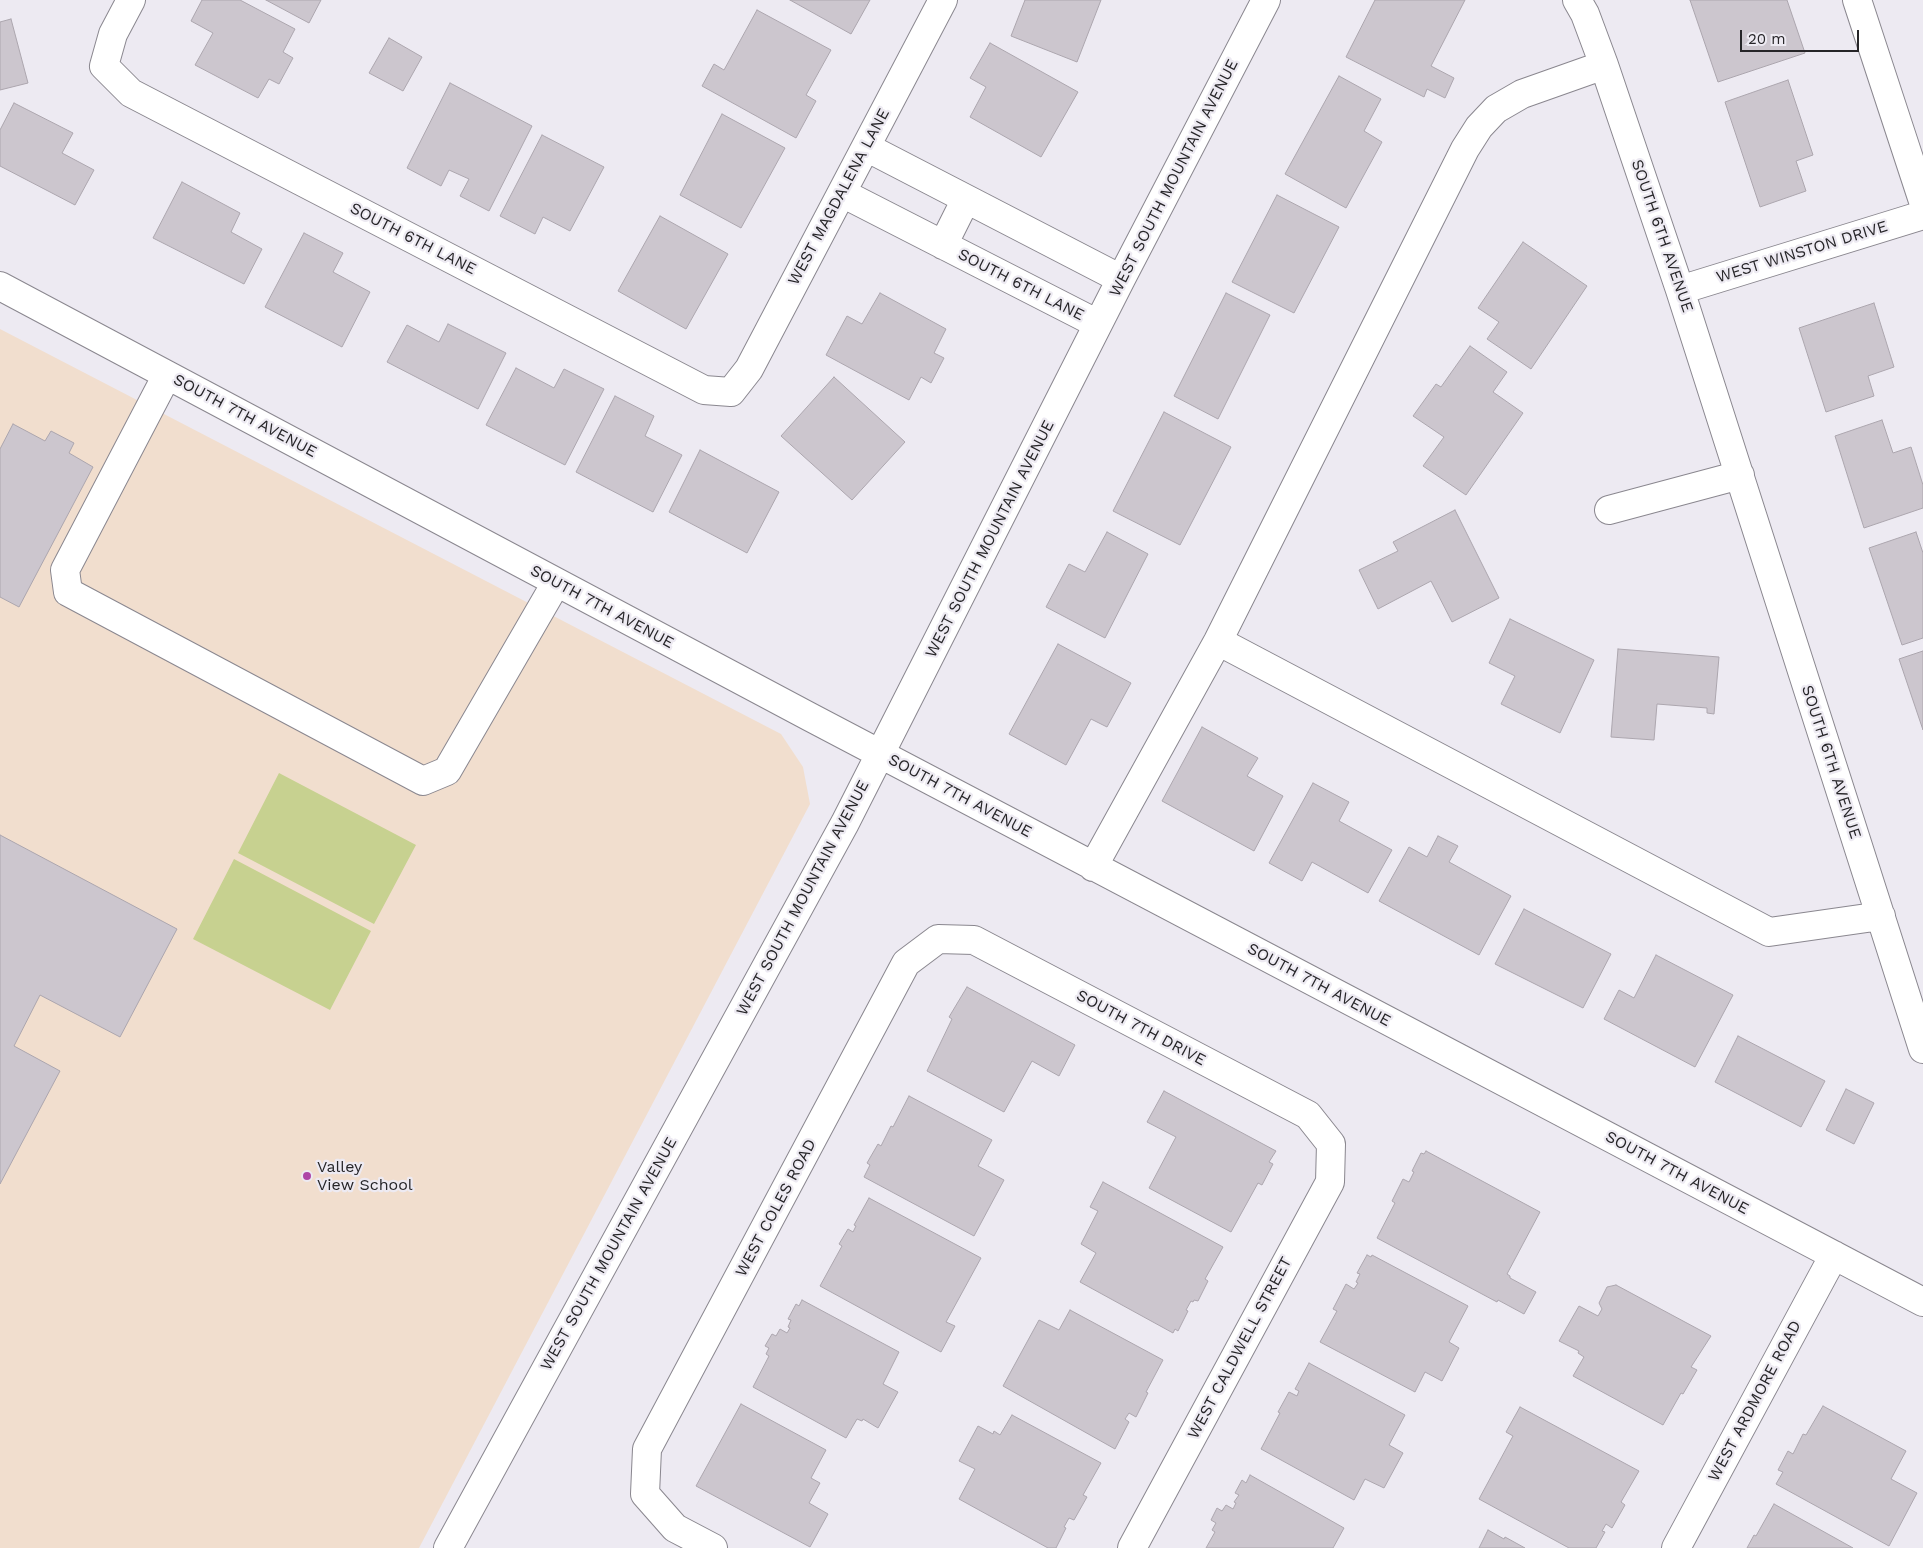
<!DOCTYPE html>
<style>
body{margin:0}
#map{position:relative;width:1923px;height:1548px;overflow:hidden;background:#edeaf2;font-family:"Work Sans",sans-serif}
canvas{display:block}
.scale{position:absolute;left:1740px;top:30px;width:119px;height:22px;box-sizing:border-box;border:2px solid #262528;border-top:0;padding-left:6px;font-size:15px;line-height:18px;white-space:nowrap;color:#262528;-webkit-text-stroke:4px #edeaf2;paint-order:stroke}
</style>
<div id="map">
<canvas width="1923" height="1548"></canvas>
<div class="scale">20 m</div>
</div>
<script>
const c = document.querySelector('canvas').getContext('2d');
c.lineJoin = 'round';
function fillPath(path, color) { c.fillStyle = color; c.fill(path, 'evenodd'); }
const poly = rows => new Path2D(rows.map(r => 'M' + r).join(''));
function trace(path, color, width, dash) { c.strokeStyle = color; c.lineWidth = width; c.lineCap = dash ? 'butt' : 'round'; c.setLineDash(dash || []); c.stroke(path); }
function label(font, color, halo, rows, align = 'center') {
  c.font = font + ' "Work Sans",sans-serif'; c.lineWidth = 4.5; c.setLineDash([]); c.textBaseline = 'middle'; c.strokeStyle = halo; c.fillStyle = color; for (const [text, x, y, turn = 0] of rows) {
    c.save(); c.translate(x, y); c.rotate((+turn || 0) * Math.PI / 180); c.textAlign = isNaN(turn) ? turn : align; if (halo) c.strokeText(text, 0, 0); c.fillText(text, 0, 0); c.restore();
  }
}
fillPath(poly([
 [0,329,781,734,803,767,810,804,419,1548,0,1548]
]), '#f1dece');
fillPath(poly([
 [279,773,416,845,374,924,238,853],
 [234,859,371,931,330,1010,193,939]
]), '#c7d190');
const building = poly([
 [202,0,240,0,295,29,283,52,293,58,279,84,269,79,258,98,195,65,213,33,191,21,202,0],
 [266,0,321,0,309,23,266,0],
 [790,0,870,0,851,34,790,0],
 [1025,0,1101,0,1077,62,1011,36,1025,0],
 [1375,0,1465,0,1431,66,1454,78,1445,98,1427,89,1424,97,1346,57,1375,0],
 [1690,0,1787,0,1805,53,1718,82,1690,0],
 [757,10,831,50,806,95,816,101,796,138,702,86,714,64,724,70,757,10],
 [11,19,28,83,0,90,0,22,11,19],
 [389,38,422,57,403,91,369,73,389,38],
 [990,43,1078,92,1041,157,970,117,986,87,970,78,990,43],
 [1339,76,1381,99,1364,131,1382,142,1346,208,1285,174,1339,76],
 [1788,80,1813,155,1796,161,1806,191,1760,207,1725,102,1788,80],
 [450,83,532,126,489,211,460,196,469,179,449,170,441,186,407,168,450,83],
 [14,103,73,133,62,153,94,170,75,205,0,166,0,130,14,103],
 [722,114,785,148,741,228,680,195,722,114],
 [542,135,604,167,570,231,543,217,535,234,500,216,542,135],
 [182,182,240,213,231,232,262,249,244,284,153,238,182,182],
 [1277,195,1339,227,1294,313,1232,282,1277,195],
 [660,216,728,254,686,329,618,291,660,216],
 [304,233,343,253,333,272,370,292,342,347,265,307,304,233],
 [1523,242,1587,286,1531,369,1487,339,1499,322,1478,308,1523,242],
 [880,293,946,329,934,353,944,358,931,383,921,377,909,400,826,355,847,316,862,324,880,293],
 [1226,293,1270,315,1218,419,1174,396,1226,293],
 [1874,303,1894,367,1868,376,1874,396,1826,412,1799,328,1874,303],
 [448,324,506,353,478,409,387,362,407,325,439,342,448,324],
 [1470,346,1507,372,1493,392,1523,413,1466,495,1423,466,1444,437,1413,416,1436,384,1441,387,1470,346],
 [516,368,554,388,564,369,604,389,565,465,486,425,516,368],
 [834,377,905,442,852,500,781,436,834,377],
 [615,396,654,416,645,436,682,455,653,512,576,472,615,396],
 [1164,412,1231,447,1180,545,1113,511,1164,412],
 [1882,420,1893,453,1911,447,1923,485,1923,508,1864,528,1835,436,1882,420],
 [13,424,45,441,51,431,74,443,69,453,93,467,19,607,0,597,0,449,13,424],
 [700,450,779,492,747,553,669,512,700,450],
 [1455,510,1499,598,1452,622,1431,581,1378,609,1359,570,1398,551,1393,542,1455,510],
 [1107,532,1148,554,1105,638,1046,607,1069,564,1085,572,1107,532],
 [1916,532,1923,553,1923,638,1902,645,1869,548,1916,532],
 [1510,619,1594,660,1560,733,1501,704,1515,676,1489,663,1510,619],
 [1058,644,1131,683,1107,727,1091,719,1066,765,1009,734,1058,644],
 [1618,649,1719,657,1714,714,1707,713,1707,708,1657,704,1654,740,1611,737,1618,649],
 [1923,651,1923,730,1899,659,1923,651],
 [1202,727,1258,758,1247,776,1283,796,1254,851,1162,801,1202,727],
 [1313,783,1349,802,1339,821,1392,850,1368,893,1312,862,1302,881,1269,863,1313,783],
 [0,835,177,929,120,1037,40,995,14,1046,60,1071,0,1184,0,835],
 [1438,836,1458,846,1449,862,1511,896,1479,955,1379,901,1409,847,1427,857,1438,836],
 [1524,909,1611,954,1583,1008,1495,964,1524,909],
 [1656,955,1733,995,1695,1067,1604,1019,1619,990,1634,998,1656,955],
 [967,987,1075,1045,1059,1076,1032,1061,1004,1112,927,1071,952,1019,949,1017,967,987],
 [1738,1036,1825,1081,1801,1127,1715,1082,1738,1036],
 [1846,1089,1874,1103,1854,1144,1826,1130,1846,1089],
 [1164,1091,1276,1151,1269,1162,1273,1164,1262,1185,1258,1183,1231,1232,1149,1188,1176,1137,1147,1122,1164,1091],
 [909,1096,992,1140,978,1166,1004,1180,974,1236,864,1177,870,1165,867,1163,878,1144,881,1146,891,1126,893,1127,909,1096],
 [1426,1151,1540,1212,1507,1274,1510,1276,1510,1278,1536,1292,1524,1314,1498,1300,1497,1302,1377,1238,1395,1203,1392,1201,1403,1179,1409,1182,1414,1172,1412,1171,1421,1153,1424,1154,1426,1151],
 [1103,1182,1223,1247,1205,1279,1208,1281,1198,1301,1194,1300,1193,1302,1191,1301,1186,1310,1188,1311,1178,1331,1175,1329,1173,1333,1080,1282,1096,1253,1081,1244,1098,1211,1090,1207,1103,1182],
 [869,1198,981,1258,946,1322,955,1326,941,1352,820,1286,842,1246,839,1244,848,1229,853,1232,856,1226,854,1225,869,1198],
 [1367,1255,1371,1257,1372,1255,1468,1306,1449,1342,1459,1348,1442,1381,1425,1372,1415,1392,1320,1342,1337,1311,1333,1309,1346,1284,1354,1289,1358,1283,1356,1282,1360,1274,1357,1273,1367,1255],
 [1616,1285,1711,1336,1691,1367,1697,1370,1683,1394,1681,1393,1663,1425,1573,1376,1584,1357,1578,1353,1579,1351,1559,1341,1579,1306,1598,1316,1602,1309,1599,1303,1607,1287,1616,1285],
 [802,1300,899,1352,883,1384,898,1392,878,1428,863,1419,862,1421,857,1419,846,1438,753,1387,769,1356,766,1354,769,1348,765,1346,772,1334,776,1336,780,1329,787,1333,790,1328,788,1327,791,1320,788,1319,796,1304,799,1306,802,1300],
 [1070,1310,1163,1360,1146,1392,1148,1393,1136,1417,1129,1413,1125,1419,1129,1422,1115,1449,1003,1386,1039,1320,1059,1330,1070,1310],
 [1309,1363,1405,1415,1389,1445,1403,1453,1384,1488,1365,1479,1354,1500,1261,1449,1280,1413,1278,1412,1289,1392,1297,1396,1299,1391,1295,1389,1309,1363],
 [741,1404,826,1450,811,1478,820,1483,809,1503,828,1514,810,1547,696,1486,741,1404],
 [1823,1406,1906,1451,1891,1479,1917,1493,1889,1546,1776,1484,1783,1472,1778,1470,1788,1451,1793,1454,1803,1434,1806,1435,1823,1406],
 [1520,1407,1639,1471,1621,1502,1625,1505,1612,1528,1606,1524,1602,1531,1605,1532,1596,1548,1569,1548,1479,1499,1513,1436,1506,1432,1520,1407],
 [1012,1415,1101,1463,1083,1495,1087,1497,1074,1520,1069,1518,1064,1527,1066,1528,1056,1548,1048,1548,959,1499,975,1469,959,1461,978,1426,993,1434,994,1431,1000,1435,1012,1415],
 [1250,1475,1344,1528,1333,1548,1206,1548,1215,1532,1212,1530,1216,1523,1211,1520,1217,1508,1222,1511,1226,1505,1233,1509,1236,1503,1234,1502,1239,1495,1235,1493,1242,1480,1246,1483,1250,1475],
 [1774,1504,1853,1548,1747,1548,1754,1535,1756,1536,1774,1504],
 [1488,1530,1504,1539,1505,1537,1525,1548,1479,1548,1488,1530]
]);
fillPath(building, '#ccc6ce');
trace(building, '#aca6ae', 1);
const minor = poly([
 [131,0,113,34,104,66,131,93,704,390,731,392,749,369,943,0],
 [1577,0,1585,14,1604,65,1680,290,1923,1049],
 [1857,0,1923,201],
 [866,147,1121,279],
 [842,193,1098,324],
 [943,245,966,199],
 [0,286,810,717,1923,1302],
 [1680,290,1923,215],
 [167,375,65,570,68,592,423,781,447,771,556,583],
 [1609,510,1740,475],
 [1218,641,1769,932,1881,916],
 [1093,867,1218,641,1465,149,1479,127,1496,109,1522,94,1604,65],
 [448,1548,845,823,1121,279,1266,0],
 [713,1548,675,1528,645,1494,647,1449,906,963,938,939,974,940,1308,1115,1331,1144,1330,1182,1132,1548],
 [1676,1548,1834,1255]
]);
trace(minor, '#8a878f', 30);
trace(minor, '#fff', 28);
for (const [x, y, r, color] of [
 [307,1176,5,"#ae45a7"]
]) { const dot = new Path2D(); dot.arc(x, y, r, 0, 2 * Math.PI); c.fillStyle = color; c.fill(dot); trace(dot, '#edeaf2', 2); }
label('16px', '#262528', '#edeaf2', [
 ["WEST SOUTH MOUNTAIN AVENUE",1174,178,-63],
 ["WEST MAGDALENA LANE",839,197,-62],
 ["SOUTH 6TH AVENUE",1662,236,71],
 ["SOUTH 6TH LANE",413,239,27],
 ["WEST WINSTON DRIVE",1802,252,-17],
 ["SOUTH 6TH LANE",1021,285,27],
 ["SOUTH 7TH AVENUE",245,416,28],
 ["WEST SOUTH MOUNTAIN AVENUE",990,539,-63],
 ["SOUTH 7TH AVENUE",602,607,28],
 ["SOUTH 6TH AVENUE",1831,762,72],
 ["SOUTH 7TH AVENUE",960,796,28],
 ["WEST SOUTH MOUNTAIN AVENUE",803,898,-62],
 ["SOUTH 7TH AVENUE",1319,985,28],
 ["SOUTH 7TH DRIVE",1141,1028,28],
 ["SOUTH 7TH AVENUE",1677,1173,28],
 ["WEST COLES ROAD",776,1208,-62],
 ["WEST SOUTH MOUNTAIN AVENUE",609,1254,-61],
 ["WEST CALDWELL STREET",1240,1348,-62],
 ["WEST ARDMORE ROAD",1755,1401,-62]
]);
label('16px', '#262528', '#edeaf2', [
 ["Valley",317,1167],
 ["View School",317,1185]
], 'left');
</script>
